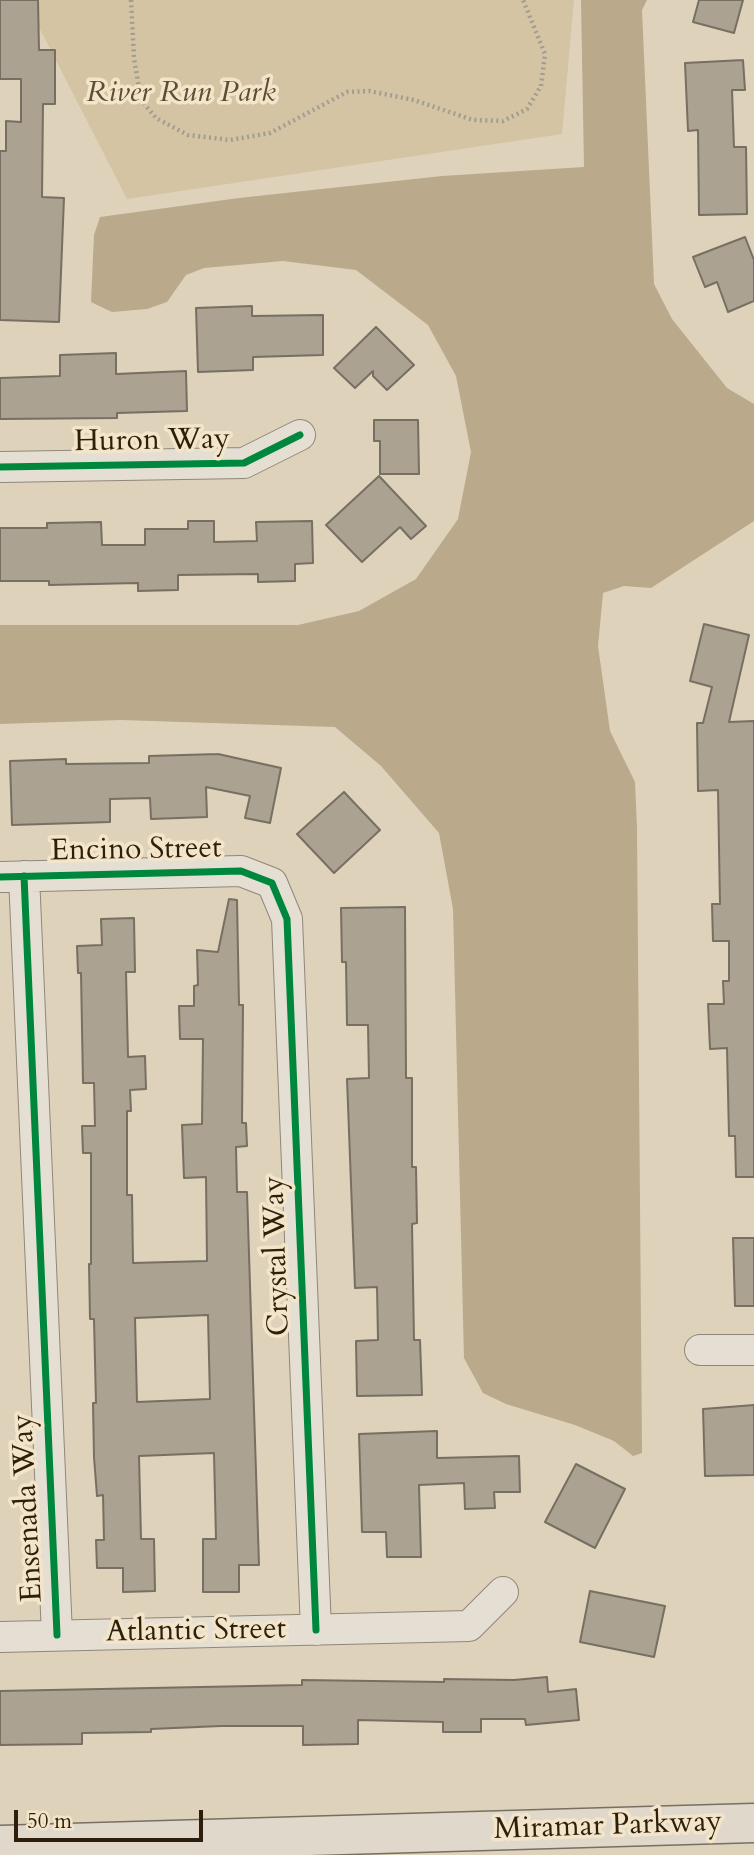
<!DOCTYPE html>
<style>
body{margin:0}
#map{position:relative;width:754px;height:1855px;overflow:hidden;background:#ded2bb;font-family:Cardo,serif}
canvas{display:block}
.scale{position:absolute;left:14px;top:1810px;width:189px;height:32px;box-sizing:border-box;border:4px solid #2e1f0c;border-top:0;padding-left:9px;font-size:21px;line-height:24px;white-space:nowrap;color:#2e1f0c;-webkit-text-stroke:5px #f3e5ca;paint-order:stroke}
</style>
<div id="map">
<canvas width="754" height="1855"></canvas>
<div class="scale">50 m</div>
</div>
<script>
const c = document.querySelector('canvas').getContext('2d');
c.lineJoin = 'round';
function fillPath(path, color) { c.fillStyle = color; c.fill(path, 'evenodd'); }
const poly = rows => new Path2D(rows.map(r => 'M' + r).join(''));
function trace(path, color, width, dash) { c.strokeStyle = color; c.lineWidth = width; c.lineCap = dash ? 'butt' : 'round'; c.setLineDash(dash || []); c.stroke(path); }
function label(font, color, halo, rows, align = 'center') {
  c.font = font + ' Cardo,serif'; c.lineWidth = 7; c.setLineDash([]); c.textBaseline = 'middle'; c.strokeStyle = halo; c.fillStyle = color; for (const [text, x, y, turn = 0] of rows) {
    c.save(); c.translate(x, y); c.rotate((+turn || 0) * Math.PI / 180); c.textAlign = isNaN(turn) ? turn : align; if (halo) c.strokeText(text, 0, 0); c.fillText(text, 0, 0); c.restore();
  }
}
fillPath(poly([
 [25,0,574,0,562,134,127,199]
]), '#d4c4a4');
fillPath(poly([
 [581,0,647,0,642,10,654,284,672,319,727,388,754,404,754,521,651,588,624,586,603,593,598,646,610,731,635,782,637,828,642,1453,633,1456,614,1441,575,1425,506,1404,483,1393,464,1358,453,909,439,833,381,766,335,727,121,720,0,724,0,625,298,625,359,611,416,579,458,519,471,452,456,376,428,325,356,270,283,261,204,268,186,275,167,302,147,309,112,312,91,302,94,235,100,217,239,198,442,176,584,167]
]), '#baa98b');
const building = poly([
 [0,0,38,0,39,50,55,50,55,104,43,104,42,197,64,198,59,322,0,320,0,151,6,151,6,121,21,122,21,79,0,79,0,0],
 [699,0,743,0,734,33,693,22,699,0],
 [743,60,745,90,732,90,734,147,746,147,747,214,699,215,698,130,688,131,685,63,743,60],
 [745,237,754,260,754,301,728,312,717,282,705,287,693,257,745,237],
 [252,306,252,316,323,315,323,355,253,357,253,370,198,372,196,308,252,306],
 [376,327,414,365,387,390,373,376,373,371,355,388,334,368,376,327],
 [116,353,116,374,186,371,187,411,117,413,117,418,0,419,0,378,60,376,60,355,116,353],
 [374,420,418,420,419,474,380,474,380,441,374,441,374,420],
 [379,476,426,526,411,539,400,527,362,562,326,525,379,476],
 [188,521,214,521,214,542,257,541,256,522,312,521,313,563,295,564,295,581,258,582,258,574,178,575,178,590,138,591,138,583,49,585,49,581,0,581,0,528,47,528,47,523,101,522,102,545,145,545,145,529,188,529,188,521],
 [704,624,749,635,729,722,754,721,754,1177,736,1177,735,1136,729,1136,727,1048,710,1049,708,1004,724,1004,723,981,729,981,729,941,713,941,712,904,720,904,718,790,698,791,697,723,703,723,712,687,690,681,704,624],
 [218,754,281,768,270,823,245,818,250,796,206,787,207,817,151,819,150,798,110,799,110,822,12,825,10,761,66,759,66,764,149,763,149,756,218,754],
 [344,792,380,830,334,873,297,834,344,792],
 [229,899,237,900,239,1005,243,1005,242,1123,246,1123,247,1146,236,1147,237,1192,247,1192,259,1565,239,1565,239,1592,203,1592,203,1539,216,1539,214,1453,139,1456,141,1539,154,1539,155,1591,123,1592,123,1568,97,1568,96,1540,104,1540,103,1495,97,1496,94,1457,93,1403,96,1403,94,1319,90,1319,89,1264,91,1264,91,1153,83,1153,82,1126,95,1126,94,1083,83,1083,81,973,78,973,77,946,102,945,101,919,134,918,135,972,126,972,128,1057,145,1056,146,1089,130,1090,131,1111,127,1111,127,1195,132,1195,133,1263,207,1261,206,1177,184,1178,182,1125,202,1124,203,1039,180,1039,179,1006,194,1006,194,986,198,985,197,950,218,952,229,899],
 [208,1315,210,1399,137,1402,135,1318,208,1315],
 [405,907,406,1078,412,1078,412,1167,416,1167,417,1223,412,1224,414,1340,420,1340,422,1395,357,1396,356,1341,378,1340,377,1287,355,1288,347,1079,369,1078,368,1025,347,1025,346,962,342,962,341,908,405,907],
 [733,1238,754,1238,754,1306,735,1306,733,1238],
 [754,1405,754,1475,705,1476,703,1409,754,1405],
 [437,1431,437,1458,519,1456,520,1492,494,1492,495,1508,465,1509,464,1483,419,1485,421,1557,387,1557,386,1532,362,1532,359,1434,437,1431],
 [576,1464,625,1489,595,1548,545,1522,576,1464],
 [590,1591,665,1606,654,1657,580,1642,590,1591],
 [547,1677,548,1692,576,1689,579,1720,526,1725,525,1719,481,1719,481,1732,443,1732,443,1722,358,1720,358,1744,303,1745,303,1726,221,1726,151,1729,151,1732,82,1733,82,1744,0,1745,0,1691,302,1685,302,1680,444,1682,444,1679,514,1680,547,1677]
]);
fillPath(building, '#aba292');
trace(building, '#776f61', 2);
const minor = poly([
 [0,467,244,463,300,435],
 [24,876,57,1635],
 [0,877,241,871,272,883,287,919,316,1630],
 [700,1350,754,1350],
 [0,1637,469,1626,503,1592]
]);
const primary = poly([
 [0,1845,754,1823]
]);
trace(minor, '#908778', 32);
trace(primary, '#776f61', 41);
trace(poly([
 [131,0,134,58,141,100,156,118,188,135,230,140,270,133,347,92,369,91,414,100,473,120,503,121,527,109,541,86,545,54,523,0]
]), '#a29c91', 4.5, [2, 3.5]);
trace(minor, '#e5dfd3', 30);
trace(primary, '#e0d9cb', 38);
trace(poly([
 [0,467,244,463,300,435],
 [24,876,57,1635],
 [0,877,241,871,272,883,287,919,316,1630]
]), '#00873e', 7);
label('italic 30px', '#5d4d34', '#f3e5ca', [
 ["River Run Park",181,94]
]);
label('30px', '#2e1f0c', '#f3e5ca', [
 ["Huron Way",152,442,-1],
 ["Encino Street",136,851,-1],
 ["Crystal Way",278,1256,-92],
 ["Ensenada Way",29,1508,-93],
 ["Atlantic Street",196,1632,-1],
 ["Miramar Parkway",608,1827,-2]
]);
</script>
